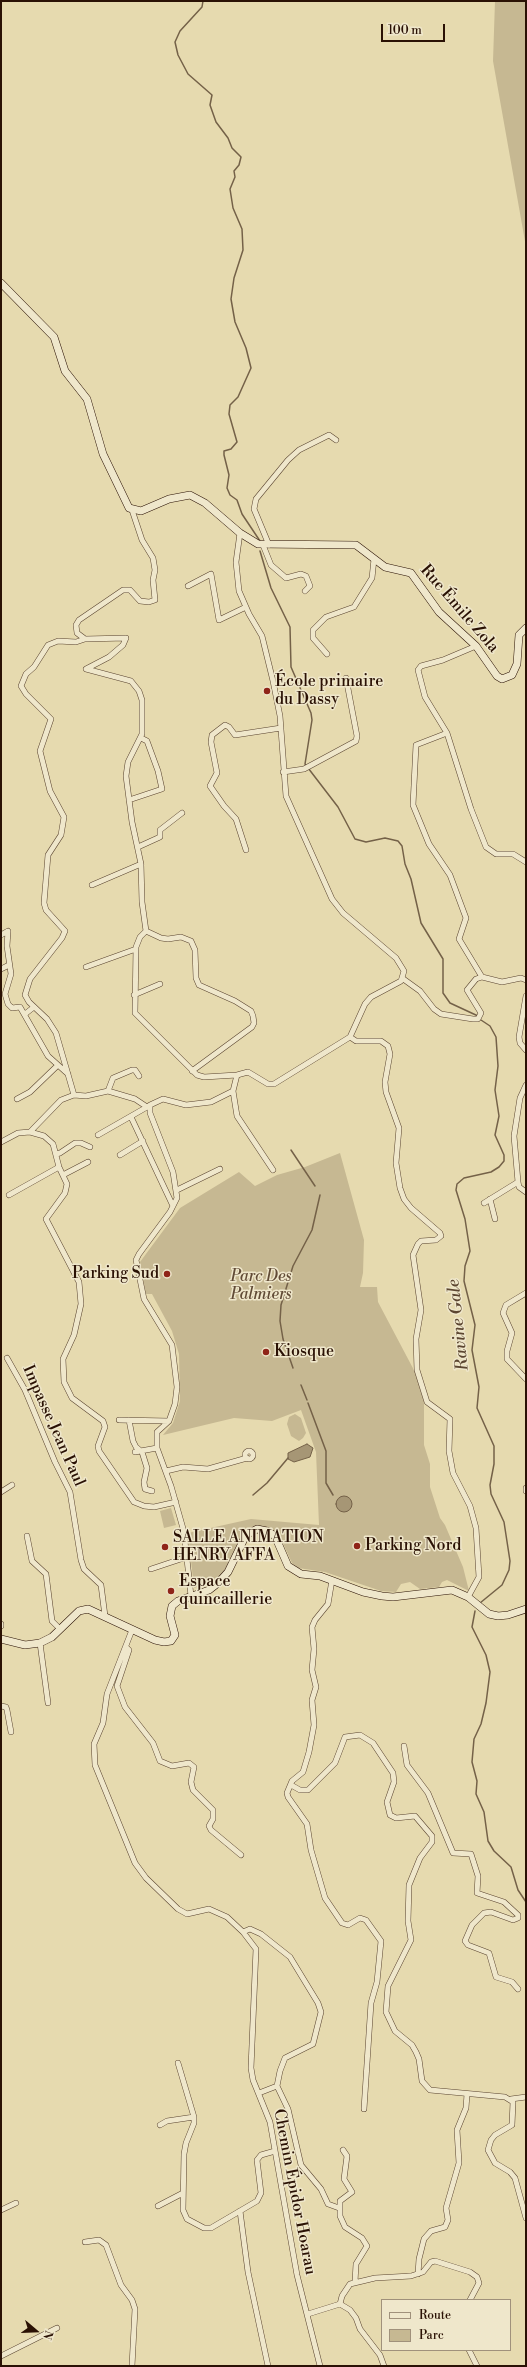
<!DOCTYPE html>
<meta charset="utf-8">
<style>
body{margin:0}
#map{position:relative;width:527px;height:2367px;overflow:hidden;background:#e6daaf;font-family:"Libre Bodoni",serif}
canvas{display:block}
.frame{position:absolute;inset:0;border:2px solid #2a1104;pointer-events:none}
.legend{position:absolute;left:381px;top:2299px;width:130px;height:52px;box-sizing:border-box;background:#efe7cb;border:1px solid #a0917b;margin:0;padding:5px 7px;list-style:none;font-size:12px;color:#2a1104}
.legend li{display:flex;align-items:center;gap:8px;height:20px}
.legend b{width:20px;border:1px solid #a0917b}
.north{position:absolute;left:16px;top:2311px;width:40px;height:40px;-webkit-text-stroke:3px #efe7cb;paint-order:stroke;rotate:109deg;font-size:11px;font-weight:700;line-height:16px;text-align:center;color:#2a1104}
.north::after{content:'';display:block;margin:auto;width:14px;height:18px;background:#2a1104;clip-path:polygon(50% 0,100% 100%,50% 72%,0 100%)}
.scale{position:absolute;left:381px;top:24px;width:64px;height:18px;box-sizing:border-box;border:2px solid #2a1104;border-top:0;padding-left:5px;font-size:12px;line-height:14px;white-space:nowrap;color:#2a1104;-webkit-text-stroke:3px #efe7cb;paint-order:stroke}
</style>
<div id="map">
<canvas width="527" height="2367"></canvas>
<div class="frame"></div>
<ul class="legend">
<li><b style="height:5px;background:#efe7cb"></b>Route</li>
<li><b style="height:11px;background:#c6b892"></b>Parc</li>
</ul>
<div class="north">N</div>
<div class="scale">100 m</div>
</div>
<script>
const c = document.querySelector('canvas').getContext('2d');
c.lineJoin = 'round';
function fillPath(path, color) { c.fillStyle = color; c.fill(path, 'evenodd'); }
const poly = rows => new Path2D(rows.map(r => 'M' + r).join(''));
function trace(path, color, width, dash) { c.strokeStyle = color; c.lineWidth = width; c.lineCap = dash ? 'butt' : 'round'; c.setLineDash(dash || []); c.stroke(path); }
function label(font, color, halo, rows, align = 'center') {
  c.font = font + ' "Libre Bodoni",serif'; c.lineWidth = 3; c.setLineDash([]); c.textBaseline = 'middle'; c.strokeStyle = halo; c.fillStyle = color; for (const [text, x, y, turn = 0] of rows) {
    c.save(); c.translate(x, y); c.rotate((+turn || 0) * Math.PI / 180); c.textAlign = isNaN(turn) ? turn : align; if (halo) c.strokeText(text, 0, 0); c.fillText(text, 0, 0); c.restore();
  }
}
fillPath(poly([
 [495,1,526,1,526,247,493,61],
 [340,1153,364,1240,363,1273,360,1287,377,1287,378,1302,416,1374,424,1402,424,1445,430,1464,430,1487,440,1518,445,1525,463,1567,469,1591,447,1580,442,1582,439,1587,420,1589,410,1582,401,1584,396,1592,381,1591,325,1572,298,1568,292,1563,281,1539,273,1531,257,1525,243,1534,230,1564,218,1580,194,1588,188,1533,251,1519,319,1525,316,1452,301,1410,272,1421,234,1418,163,1435,173,1423,180,1401,179,1354,172,1331,152,1294,146,1294,140,1262,180,1208,239,1172,255,1186,277,1175,305,1167],
 [295,1414,301,1418,306,1433,303,1438,299,1441,291,1436,287,1424,289,1417],
 [171,1508,176,1525,164,1528,160,1511]
]), '#c6b892');
const water = poly([
 [307,1444,313,1448,310,1457,294,1462,288,1459,288,1453,307,1444],
 '336 1504a8 8 0 1 1 16 0a8 8 0 1 1-16 0Z'
]);
fillPath(water, '#a69675');
trace(water, '#746148', 1);
trace(poly([
 [203,1,202,7,180,31,175,42,178,55,188,74,212,95,210,105,216,122,228,138,232,148,241,157,239,165,234,171,235,177,230,189,233,208,242,229,243,250,234,278,231,299,235,322,246,348,251,368,238,397,230,405,229,414,237,442,231,449,224,451,224,455,229,475,227,488,230,495,237,500,242,514,260,541],
 [260,551,271,588,290,627,291,667,311,713,312,720,305,764,338,807,355,839,366,842,385,838,398,841,402,846,405,864,411,879,421,923,443,959,443,993,450,1003,478,1016],
 [291,1150,315,1186],
 [293,1368,283,1339,280,1321,281,1305,293,1266,312,1230,320,1195],
 [301,1385,307,1400],
 [308,1403,326,1451,326,1483,333,1495],
 [253,1495,267,1483,288,1458],
 [480,1603,502,1585,509,1570,510,1561,504,1522,491,1494,490,1485,494,1464,494,1446,477,1408,479,1387,472,1350,475,1325,464,1281,465,1266,470,1251,465,1219,456,1190,457,1184,464,1178,491,1172,499,1167,504,1161,504,1155,495,1135,499,1116,495,1090,498,1066,496,1037,490,1026,481,1020],
 [475,1611,472,1627,486,1655,490,1672,486,1703,481,1724,474,1739,472,1762,477,1781,476,1794,484,1812,488,1841,494,1851,511,1867,518,1890,526,1902]
]), '#746148', 1.5);
const street = poly([
 [132,510,142,540,153,558,155,570,153,580,155,600,149,602,140,601,130,590,123,590,79,620,76,625,77,633,85,639,126,638,123,645,109,657,86,669,131,681,139,691,142,700,142,734,128,762,126,776,132,822,141,864,142,902,146,931],
 [263,545,271,565,286,578,301,574,306,576,310,586,305,591],
 [269,545,254,509,256,499,288,460,299,450,329,435,336,440],
 [188,586,211,574,219,620,246,607],
 [476,646,443,660,421,666,418,670,425,697,447,733,416,745,413,805,429,844,450,875,466,918,459,939,482,977,502,982,521,978,526,980],
 [327,654,313,638,313,630,326,617,354,607,372,578,374,559],
 [447,733,471,809,486,847,496,854,513,854,526,862],
 [283,772,304,769,356,741,357,736,346,678],
 [129,800,162,789,158,771,147,741,141,738],
 [138,847,160,837,160,830,182,813],
 [246,850,236,819,224,806,210,786,217,773,211,742,212,735,225,725,229,727,235,735,281,728],
 [92,885,141,864],
 [146,931,161,938,168,939,181,937,191,941,195,950,196,978,199,985,235,1001,251,1011,253,1016,254,1023,252,1027,192,1071],
 [146,931,140,937,136,947,135,1013,197,1075,204,1077,237,1075],
 [1,935,8,931,7,946,11,974,5,994,8,1004,12,1008,20,1007,48,1056,68,1074],
 [86,967,136,949],
 [1,969,9,965],
 [402,978,420,991,434,1009,441,1014,473,1019,478,1019,481,1013,467,990,476,979,482,977],
 [134,995,160,984],
 [526,996,519,1037,520,1043,526,1050],
 [25,1014,34,1007],
 [350,1037,356,1041,381,1041,388,1046,390,1054,385,1082,386,1092,399,1128,396,1163,400,1188,404,1199,411,1208,440,1233,441,1236,436,1240,421,1241,418,1244,413,1255,421,1310,416,1339,417,1370,427,1402,450,1419,449,1451,453,1473,470,1506,476,1528,479,1577,468,1597],
 [526,1085,520,1098,514,1136,518,1182,519,1187,526,1192],
 [108,1091,113,1078,132,1070,135,1070,139,1076],
 [233,1091,237,1116,273,1170],
 [74,1095,56,1033,47,1019,29,1002,25,995,30,979,62,938,65,931,46,910,44,903,48,855,61,835,64,817,50,791,40,751,51,719,26,694,21,686,26,674,34,667,48,645,58,641,76,642,85,639],
 [17,1099,30,1092,57,1066],
 [131,1117,173,1206],
 [30,1132,44,1136,53,1144,59,1167,67,1184,65,1193,46,1219,79,1282,81,1304,74,1335,63,1359,64,1382,72,1398,103,1421,105,1427,98,1446,99,1451,134,1502,144,1506,154,1507,176,1502],
 [98,1135,147,1107],
 [1,1142,18,1133,30,1132,61,1100,74,1095,86,1096,108,1091,135,1099,147,1107,150,1105],
 [56,1154,60,1153,75,1143,81,1143,90,1147],
 [120,1155,143,1141],
 [63,1175,88,1162],
 [177,1190,220,1169],
 [9,1195,59,1167],
 [490,1199,495,1219],
 [484,1203,518,1182],
 [526,1293,506,1305,503,1313,512,1333,507,1351,507,1359,526,1379],
 [7,1358,25,1390,55,1462,70,1492,81,1560,84,1569,101,1585,105,1616],
 [119,1420,169,1421],
 [129,1420,133,1441,136,1447,142,1452,147,1468,144,1482,145,1489,152,1491],
 '245 1455a4 4 0 1 1 8 0a4 4 0 1 1-8 0Z',
 [135,1452,157,1448],
 [166,1471,183,1467,208,1469,247,1458],
 [526,1488,526,1491],
 [1,1492,12,1485],
 [27,1536,32,1561,46,1574,52,1621,60,1629],
 [151,1569,187,1557],
 [332,1580,328,1604,315,1620,312,1627,314,1649,312,1670,316,1687,312,1700,314,1725,309,1752,303,1772,292,1781,287,1793,288,1797,307,1824,311,1850,325,1898,342,1923,348,1925,360,1918,366,1920,381,1941,377,1982,371,2003,364,2109],
 [191,1596,184,1532,171,1486,157,1448,157,1432,169,1421,175,1404,177,1387,172,1345,144,1299,136,1260,139,1254,170,1212,177,1198,173,1172,150,1113,150,1105,163,1099,186,1105,211,1102,233,1091,237,1075,248,1072,268,1084,274,1084,350,1037,365,1004,371,997,401,981,404,971,396,958,343,913,332,899,286,796,280,716,273,681,262,636,249,614,239,591,236,562,240,533],
 [1,1624,1,1626],
 [132,1630,107,1694,103,1723,94,1744,95,1765,135,1863,146,1878,178,1909,187,1914,209,1909,227,1917,243,1932,256,1949,251,2068,253,2080,270,2122,297,2275,320,2366],
 [40,1643,48,1703],
 [126,1647,129,1650,117,1686,125,1707,153,1743,160,1761,172,1766,189,1763,194,1767,191,1782,193,1790,213,1810,213,1819,209,1826,211,1830,241,1855],
 [1,1706,6,1707,7,1710,11,1732],
 [404,1746,407,1765,428,1793,453,1853,471,1854,478,1876,477,1893,504,1902,518,1915,518,1918,513,1920,491,1912,484,1913,472,1925,465,1941,468,1945,489,1953,496,1977,512,1982,518,1989],
 [291,1785,300,1790,308,1790,335,1763,345,1737,360,1735,373,1743,393,1773,394,1782,387,1802,390,1815,396,1818,415,1816,432,1836,432,1842,420,1858,409,1885,408,1921,411,1940,388,1986,386,2012,395,2031,412,2045,416,2052,419,2059,422,2081,430,2090,505,2097,513,2102,512,2125,495,2135,491,2140,488,2150,495,2163,510,2172,515,2178,526,2218],
 [243,1932,250,1929,261,1934,290,1957,318,2003,321,2012,313,2044,285,2058,280,2071,277,2086,259,2093],
 [178,2063,194,2117,194,2123,186,2143,184,2154,183,2210,187,2219,204,2228,211,2228,257,2201,261,2193,257,2160,261,2155,275,2151],
 [277,2086,288,2109,301,2165,321,2189,328,2204,339,2208],
 [511,2099,526,2097],
 [160,2125,167,2121,194,2117],
 [343,2150,347,2156,344,2179,352,2192,340,2201,340,2216,345,2227,362,2238,367,2246,356,2264,355,2282],
 [158,2206,183,2193],
 [1,2210,16,2203],
 [240,2211,248,2272,268,2366],
 [85,2242,99,2240,106,2245,121,2285,132,2300,135,2309,132,2366],
 [418,2274,419,2259,424,2239,431,2231,445,2227,448,2220,446,2208,459,2163,457,2130,466,2108,467,2094],
 [340,2304,342,2296,350,2284,375,2278,411,2276,423,2272,431,2262,435,2261,470,2272,477,2277,479,2283,470,2300],
 [340,2304,350,2310,356,2318,360,2329,380,2355,384,2366],
 [308,2314,340,2304],
 [469,2350,477,2366],
 [1,2356,57,2328]
]);
const secondary = poly([
 [1,283,54,337,65,371,87,399,103,454,129,508,141,511,169,499,190,495,205,503,240,533,258,544,356,545,385,567,411,573,439,612,476,646,497,676,502,679,512,675,517,664,519,635,526,628],
 [1,1639,25,1645,40,1643,52,1637,79,1611,88,1609,155,1640,164,1642,171,1641,175,1635,170,1616,172,1606,178,1601,209,1590,218,1583,228,1572,246,1535,257,1529,267,1531,275,1536,288,1566,301,1574,320,1576,363,1592,382,1596,393,1597,452,1590,468,1597,489,1614,498,1616,508,1615,526,1609]
]);
trace(street, '#59432f', 6);
trace(secondary, '#2a1104', 8);
trace(street, '#efe7cb', 5);
trace(secondary, '#efe7cb', 7);
for (const [x, y, r, color] of [
 [267,691,4,"#8f2418"],
 [167,1274,4,"#8f2418"],
 [266,1352,4,"#8f2418"],
 [357,1546,4,"#8f2418"],
 [165,1547,4,"#8f2418"],
 [171,1591,4,"#8f2418"]
]) { const dot = new Path2D(); dot.arc(x, y, r, 0, 2 * Math.PI); c.fillStyle = color; c.fill(dot); trace(dot, '#efe7cb', 1.5); }
label('16px', '#2a1104', '#efe7cb', [
 ["Rue Émile Zola",459,609,49],
 ["Impasse Jean Paul",53,1426,66],
 ["Chemin Épidor Hoarau",294,2192,79]
]);
label('16px', '#2a1104', '#efe7cb', [
 ["École primaire",275,682],
 ["du Dassy",275,700],
 ["Parking Sud",159,1274,"right"],
 ["Kiosque",274,1352],
 ["SALLE ANIMATION",173,1538],
 ["HENRY AFFA",173,1556],
 ["Parking Nord",365,1546],
 ["Espace",179,1582],
 ["quincaillerie",179,1600]
], 'left');
label('italic 16px', '#614b36', '#efe7cb', [
 ["Parc Des",261,1277],
 ["Palmiers",261,1295]
]);
label('italic 17px', '#5c4631', '#efe7cb', [
 ["Ravine Gale",459,1325,-96]
]);
</script>
